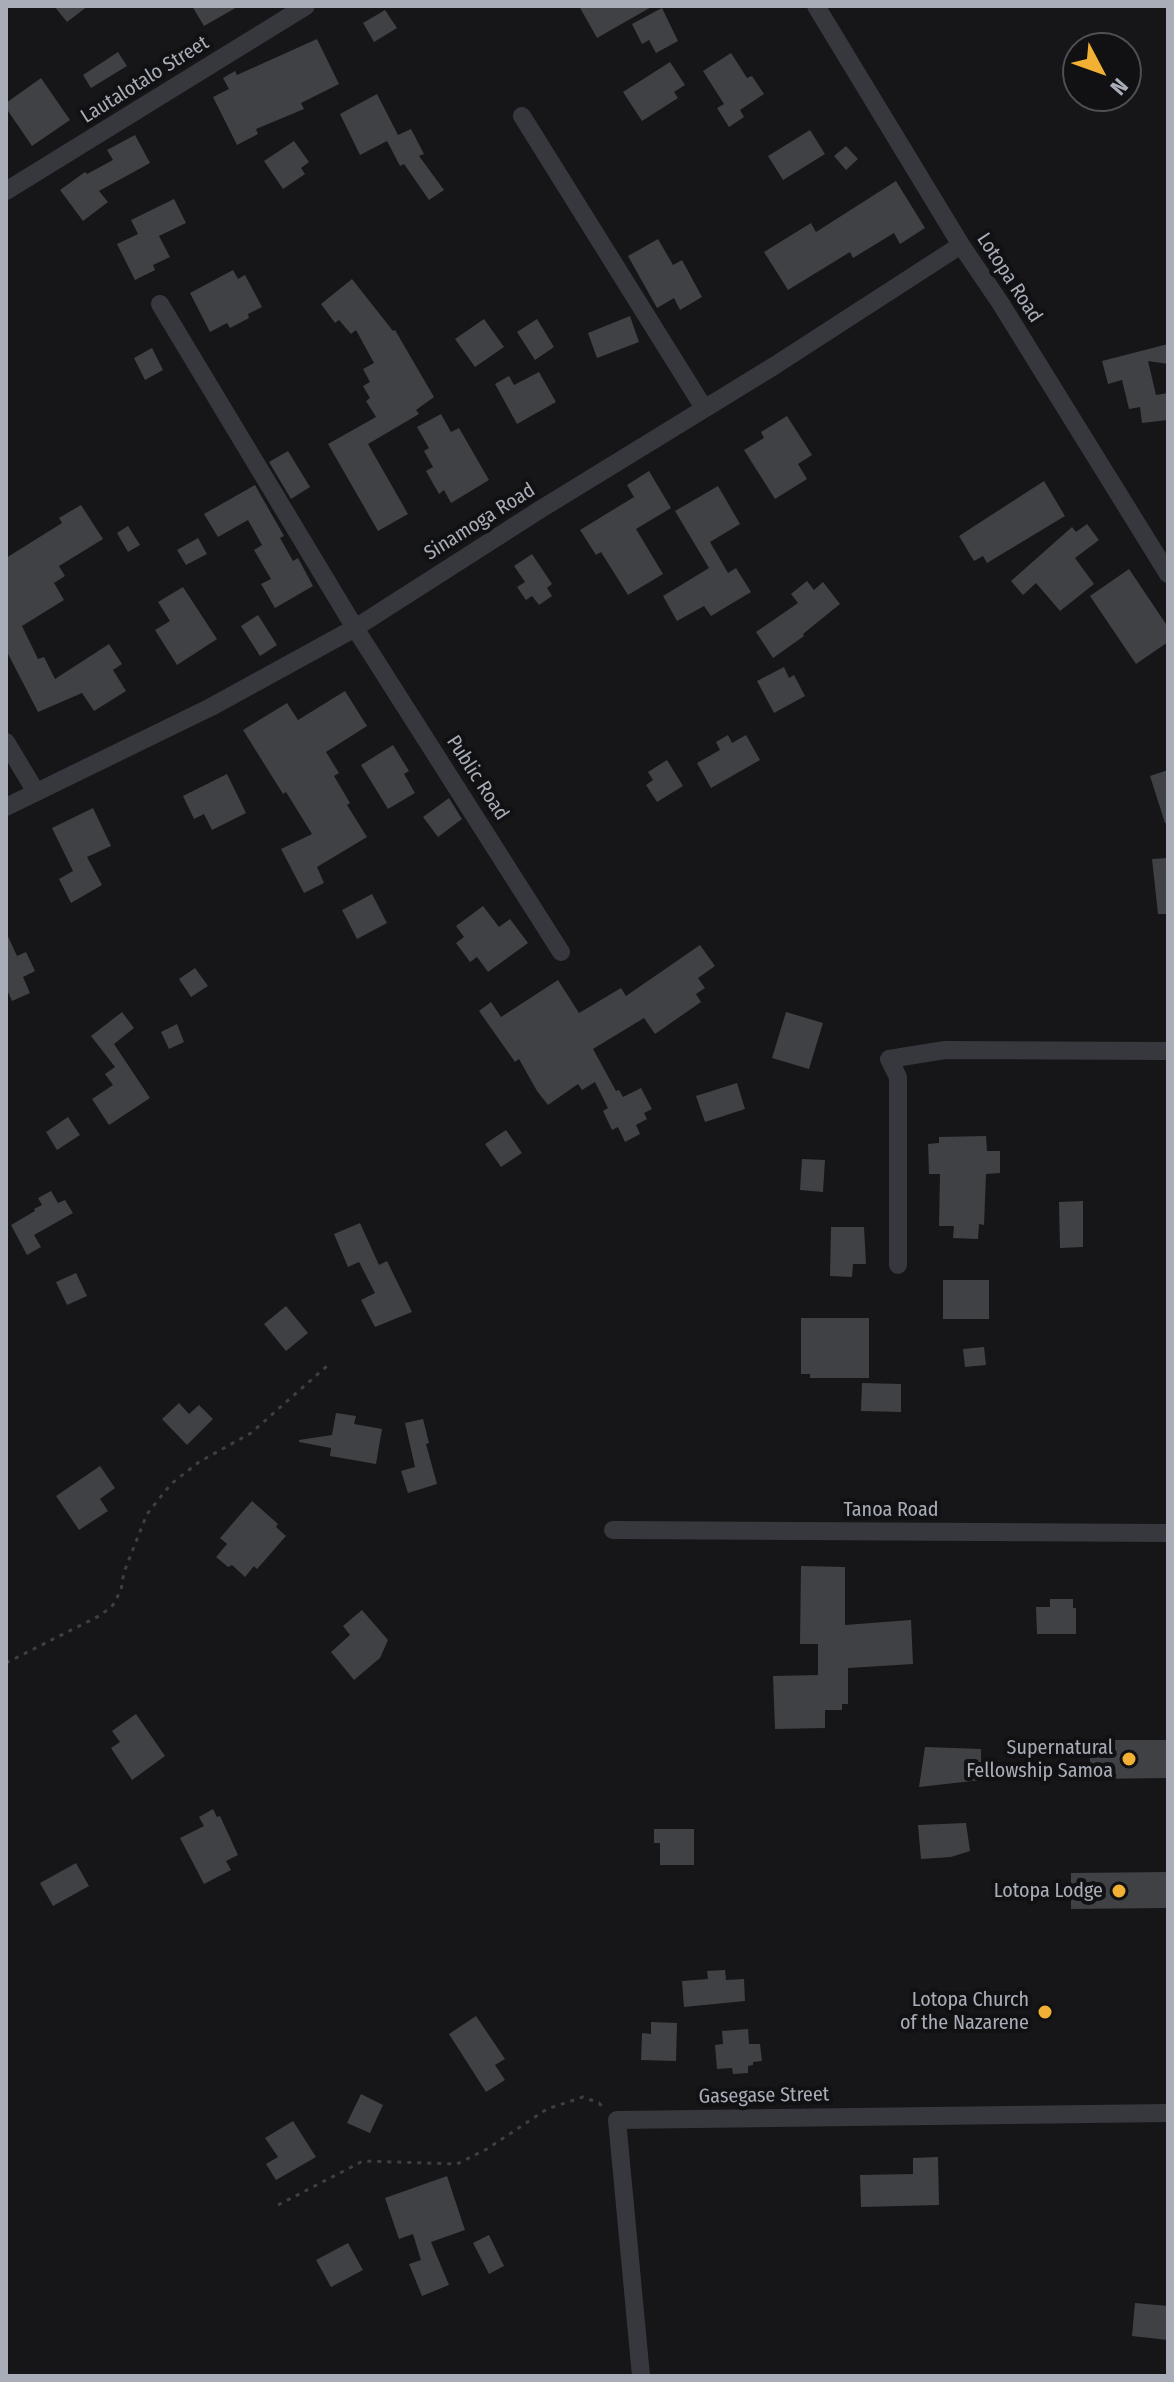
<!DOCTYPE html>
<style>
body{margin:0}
#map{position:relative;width:1174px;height:2382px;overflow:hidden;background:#161618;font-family:"Fira Sans Condensed",sans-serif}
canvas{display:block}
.frame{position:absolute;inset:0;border:8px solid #a8adb8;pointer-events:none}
.north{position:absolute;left:1062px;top:32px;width:80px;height:80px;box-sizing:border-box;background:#111113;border:2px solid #4d4f55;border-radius:50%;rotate:131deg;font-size:22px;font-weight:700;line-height:32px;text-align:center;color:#a8adb8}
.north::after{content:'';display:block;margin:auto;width:28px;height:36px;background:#f2b134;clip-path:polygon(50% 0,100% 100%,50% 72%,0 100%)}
</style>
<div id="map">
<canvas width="1174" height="2382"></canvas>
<div class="frame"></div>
<div class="north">N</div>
</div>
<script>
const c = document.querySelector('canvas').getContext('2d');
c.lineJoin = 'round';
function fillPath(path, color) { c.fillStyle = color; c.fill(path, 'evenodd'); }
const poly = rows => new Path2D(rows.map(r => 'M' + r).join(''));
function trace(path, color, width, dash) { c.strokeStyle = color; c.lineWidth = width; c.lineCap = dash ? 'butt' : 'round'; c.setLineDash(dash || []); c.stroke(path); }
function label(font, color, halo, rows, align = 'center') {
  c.font = font + ' "Fira Sans Condensed",sans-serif'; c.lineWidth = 8; c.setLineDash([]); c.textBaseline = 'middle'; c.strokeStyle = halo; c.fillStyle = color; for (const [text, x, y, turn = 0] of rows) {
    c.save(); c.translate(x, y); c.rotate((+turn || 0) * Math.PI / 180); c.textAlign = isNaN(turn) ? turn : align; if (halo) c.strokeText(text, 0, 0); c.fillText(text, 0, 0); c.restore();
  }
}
fillPath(poly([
 [54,6,88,6,67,22],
 [192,6,239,6,204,26],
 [579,6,653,6,597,38],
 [662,8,678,41,656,53,649,40,642,44,632,24],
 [385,10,397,28,374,42,363,23],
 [317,39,339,84,301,103,304,109,256,129,258,134,237,145,213,97,229,89,223,78,235,71,237,75],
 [118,52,127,66,91,88,83,75],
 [731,53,747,78,752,76,764,94,740,110,744,117,729,127,717,108,724,104,703,71],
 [670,62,685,85,674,92,678,98,642,121,623,92],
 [41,78,70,120,32,146,6,108,6,103],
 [377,94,398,135,411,129,424,154,419,156,444,190,429,200,404,164,400,166,387,141,360,155,340,114],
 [810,130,825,154,783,180,768,156],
 [135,135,150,163,99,191,108,202,83,221,60,190,85,172,87,174,113,160,107,150],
 [294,141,309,162,301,168,305,174,283,189,264,161],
 [846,146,858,159,846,170,834,156],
 [896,181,925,228,900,244,894,233,853,258,850,252,788,290,764,252,811,223,816,232],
 [174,199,186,223,159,236,170,257,153,265,155,270,135,280,117,244,138,234,131,220],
 [658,239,673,265,682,260,702,297,680,310,674,298,657,308,628,256],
 [233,270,238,279,245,275,262,307,248,314,249,318,230,328,227,323,210,332,190,293],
 [352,279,393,331,395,330,434,397,416,410,419,414,368,444,408,514,378,531,328,444,376,417,366,401,370,398,363,386,370,382,363,369,374,363,356,330,351,334,339,320,335,323,321,304],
 [630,316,639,342,597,358,588,333],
 [484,319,504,347,475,367,455,339],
 [537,319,554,347,535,360,517,332],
 [1168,344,1168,364,1148,361,1156,395,1168,393,1168,420,1142,423,1140,407,1129,409,1122,380,1108,384,1102,361],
 [152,348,163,370,145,380,134,358],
 [539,372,556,402,517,424,495,384,509,376,514,385],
 [441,414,451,432,459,428,489,480,451,503,444,490,439,494,426,471,433,467,424,451,429,448,417,427],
 [787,416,812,455,798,464,807,479,775,499,744,450,764,438,761,432],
 [288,451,310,487,291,499,269,462],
 [649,471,671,508,636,529,663,574,628,595,601,552,596,555,580,530,634,497,627,485],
 [1044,481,1065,516,987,563,983,556,974,561,959,536],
 [255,485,284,536,280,538,293,561,298,558,313,586,275,608,261,584,271,579,254,550,262,545,248,520,218,537,204,514],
 [718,486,740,524,710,542,728,573,736,568,751,592,711,616,704,606,677,621,663,596,709,568,675,511],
 [81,505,103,539,59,566,65,576,54,583,64,600,22,626,38,659,44,657,55,679,109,644,122,664,113,670,126,691,94,711,82,693,38,712,6,650,6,558,62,523,59,518],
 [1087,524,1099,540,1075,558,1094,584,1060,611,1036,583,1023,595,1011,581,1072,527,1076,532],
 [128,526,140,545,128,552,117,533],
 [198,538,207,554,186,565,177,550],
 [532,554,552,584,547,588,552,596,539,605,532,596,526,600,517,587,525,582,514,566],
 [1129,569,1168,627,1168,642,1136,664,1090,596],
 [807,581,814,590,823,582,840,604,803,634,804,636,773,658,756,632,798,603,791,594],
 [183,587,217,639,177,665,155,630,170,621,158,602],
 [258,615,277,645,260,656,241,626],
 [784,667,789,678,794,675,805,696,774,713,757,681],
 [345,691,367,726,326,752,339,773,334,776,350,803,347,805,367,837,317,867,324,883,304,893,281,849,312,834,286,792,283,794,243,730,287,703,298,720],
 [728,735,732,743,746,735,760,760,711,788,697,763,720,750,716,742],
 [393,745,409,771,404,774,415,793,388,809,361,765],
 [667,760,683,786,657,802,646,785,653,780,648,772],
 [1168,770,1168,823,1165,823,1150,776],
 [227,774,246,813,212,830,204,814,194,819,183,796],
 [449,798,462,819,438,837,423,817],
 [93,808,111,846,87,857,102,885,71,903,59,879,73,871,52,828],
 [1168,858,1168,914,1158,914,1152,859],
 [372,894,387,923,357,939,342,910],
 [483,906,499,927,510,919,528,943,488,972,477,957,470,962,456,943,464,937,456,926],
 [6,932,17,956,26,952,35,971,23,977,30,993,12,1001,6,988],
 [700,945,715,966,698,978,705,988,696,994,701,1002,655,1034,644,1018,593,1049,616,1091,619,1090,623,1097,641,1088,652,1109,644,1113,647,1119,636,1125,640,1134,625,1142,618,1127,612,1130,603,1111,608,1108,595,1082,582,1090,578,1084,548,1105,537,1091,519,1059,515,1062,479,1011,491,1002,501,1017,558,980,579,1013,621,988,626,996],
 [195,968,208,986,191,997,179,979],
 [122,1012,134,1028,114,1044,150,1098,109,1125,92,1099,113,1085,105,1074,115,1067,91,1036],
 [786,1012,823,1023,809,1069,772,1058],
 [177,1024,184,1042,169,1049,161,1032],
 [737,1083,745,1109,705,1122,696,1096],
 [68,1117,80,1135,57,1150,46,1132],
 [506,1130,522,1153,501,1167,485,1144],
 [986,1136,987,1151,1000,1151,1000,1173,986,1174,984,1225,979,1224,978,1239,953,1238,954,1226,939,1226,940,1174,929,1174,928,1144,939,1143,939,1137],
 [802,1159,825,1160,823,1192,800,1190],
 [51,1191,58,1203,65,1200,73,1213,34,1235,41,1247,27,1255,11,1225,35,1211,34,1209,42,1205,38,1198],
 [1083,1201,1083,1247,1060,1248,1059,1202],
 [360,1223,379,1265,387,1261,412,1312,375,1327,361,1300,375,1293,359,1262,348,1267,334,1234],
 [831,1227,864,1227,866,1264,853,1264,852,1277,830,1276],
 [76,1273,87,1296,67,1305,56,1282],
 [943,1280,989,1280,989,1319,943,1319],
 [286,1306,308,1333,286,1351,264,1324],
 [801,1318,869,1318,869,1378,810,1378,810,1374,801,1374],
 [984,1347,986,1365,965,1367,963,1349],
 [862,1383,901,1384,901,1412,861,1411],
 [179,1403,189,1414,199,1405,213,1419,187,1445,162,1419],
 [336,1413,356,1416,354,1424,382,1429,376,1464,330,1456,331,1448,299,1442,299,1440,332,1435],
 [423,1419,429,1443,426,1444,437,1484,408,1493,401,1471,415,1467,405,1423],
 [100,1466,115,1488,100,1499,108,1511,79,1530,56,1496],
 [252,1501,278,1524,276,1527,286,1536,257,1569,254,1566,245,1577,232,1565,228,1567,216,1557,227,1544,220,1538],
 [801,1566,845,1567,845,1625,911,1620,913,1664,848,1668,848,1704,842,1704,842,1710,825,1710,825,1728,775,1729,773,1676,818,1675,818,1644,800,1644],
 [1050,1599,1073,1599,1073,1608,1076,1608,1076,1634,1037,1634,1036,1607,1050,1607],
 [362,1610,388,1640,380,1658,354,1680,331,1652,350,1635,343,1626],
 [136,1714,165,1756,132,1780,111,1748,120,1742,112,1731],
 [1090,1740,1168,1740,1168,1778,1090,1779],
 [925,1747,981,1749,981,1780,919,1787],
 [213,1809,217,1817,220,1816,238,1855,226,1861,231,1870,204,1884,180,1838,204,1826,199,1817],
 [966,1823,970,1851,951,1857,921,1859,918,1825],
 [654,1829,694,1829,694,1865,660,1865,660,1843,654,1843],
 [76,1863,89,1886,53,1906,40,1883],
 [1168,1872,1168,1908,1071,1909,1071,1873],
 [725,1970,726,1980,744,1979,745,2001,684,2007,682,1981,708,1979,707,1971],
 [476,2016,505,2059,495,2065,505,2080,486,2092,449,2034],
 [651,2022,677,2023,676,2061,641,2060,642,2033,651,2034],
 [748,2029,749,2044,760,2044,762,2061,753,2062,753,2065,748,2066,748,2073,733,2074,732,2068,717,2069,715,2045,723,2044,722,2031],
 [361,2094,383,2105,370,2133,347,2123],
 [293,2121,316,2157,276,2180,266,2164,278,2157,265,2138],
 [938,2157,939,2205,861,2207,860,2175,913,2174,913,2158],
 [447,2176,465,2230,431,2242,449,2285,422,2296,409,2264,421,2260,413,2234,399,2239,385,2198],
 [489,2235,504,2266,489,2274,473,2243],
 [348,2243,363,2270,331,2287,316,2260],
 [1135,2303,1168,2306,1168,2340,1132,2336]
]), '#404145');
trace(poly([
 [6,1663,101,1615,113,1605,121,1590,124,1572,147,1514,171,1484,199,1462,251,1433,327,1366],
 [278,2205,363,2161,457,2164,487,2149,547,2109,583,2097,599,2103,605,2110]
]), '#3d3f44', 3, [4, 6]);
trace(poly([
 [816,6,961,245,1001,304,1168,574],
 [522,116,704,408],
 [6,191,306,6],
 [160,304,355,628,561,952],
 [6,742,36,792],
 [6,807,211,707,355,628,541,509,774,366,961,245],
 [898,1265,898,1077,889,1059,945,1050,1168,1051],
 [613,1530,1168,1533],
 [641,2376,617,2120,1168,2113]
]), '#37383d', 18);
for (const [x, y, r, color] of [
 [1129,1759,8,"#f2b134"],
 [1119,1891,8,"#f2b134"],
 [1045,2012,8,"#f2b134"]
]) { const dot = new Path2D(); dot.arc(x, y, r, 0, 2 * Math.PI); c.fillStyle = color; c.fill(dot); trace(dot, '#111113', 3); }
label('20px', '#a8adb8', '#111113', [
 ["Lautalotalo Street",145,80,-32],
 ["Lotopa Road",1009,278,57],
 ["Sinamoga Road",480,522,-32],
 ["Public Road",477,778,57],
 ["Tanoa Road",891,1510],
 ["Gasegase Street",764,2096,-1]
]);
label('20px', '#a8adb8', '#111113', [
 ["Supernatural",1113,1748],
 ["Fellowship Samoa",1113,1771],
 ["Lotopa Lodge",1103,1891],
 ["Lotopa Church",1029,2000],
 ["of the Nazarene",1029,2023]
], 'right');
</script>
